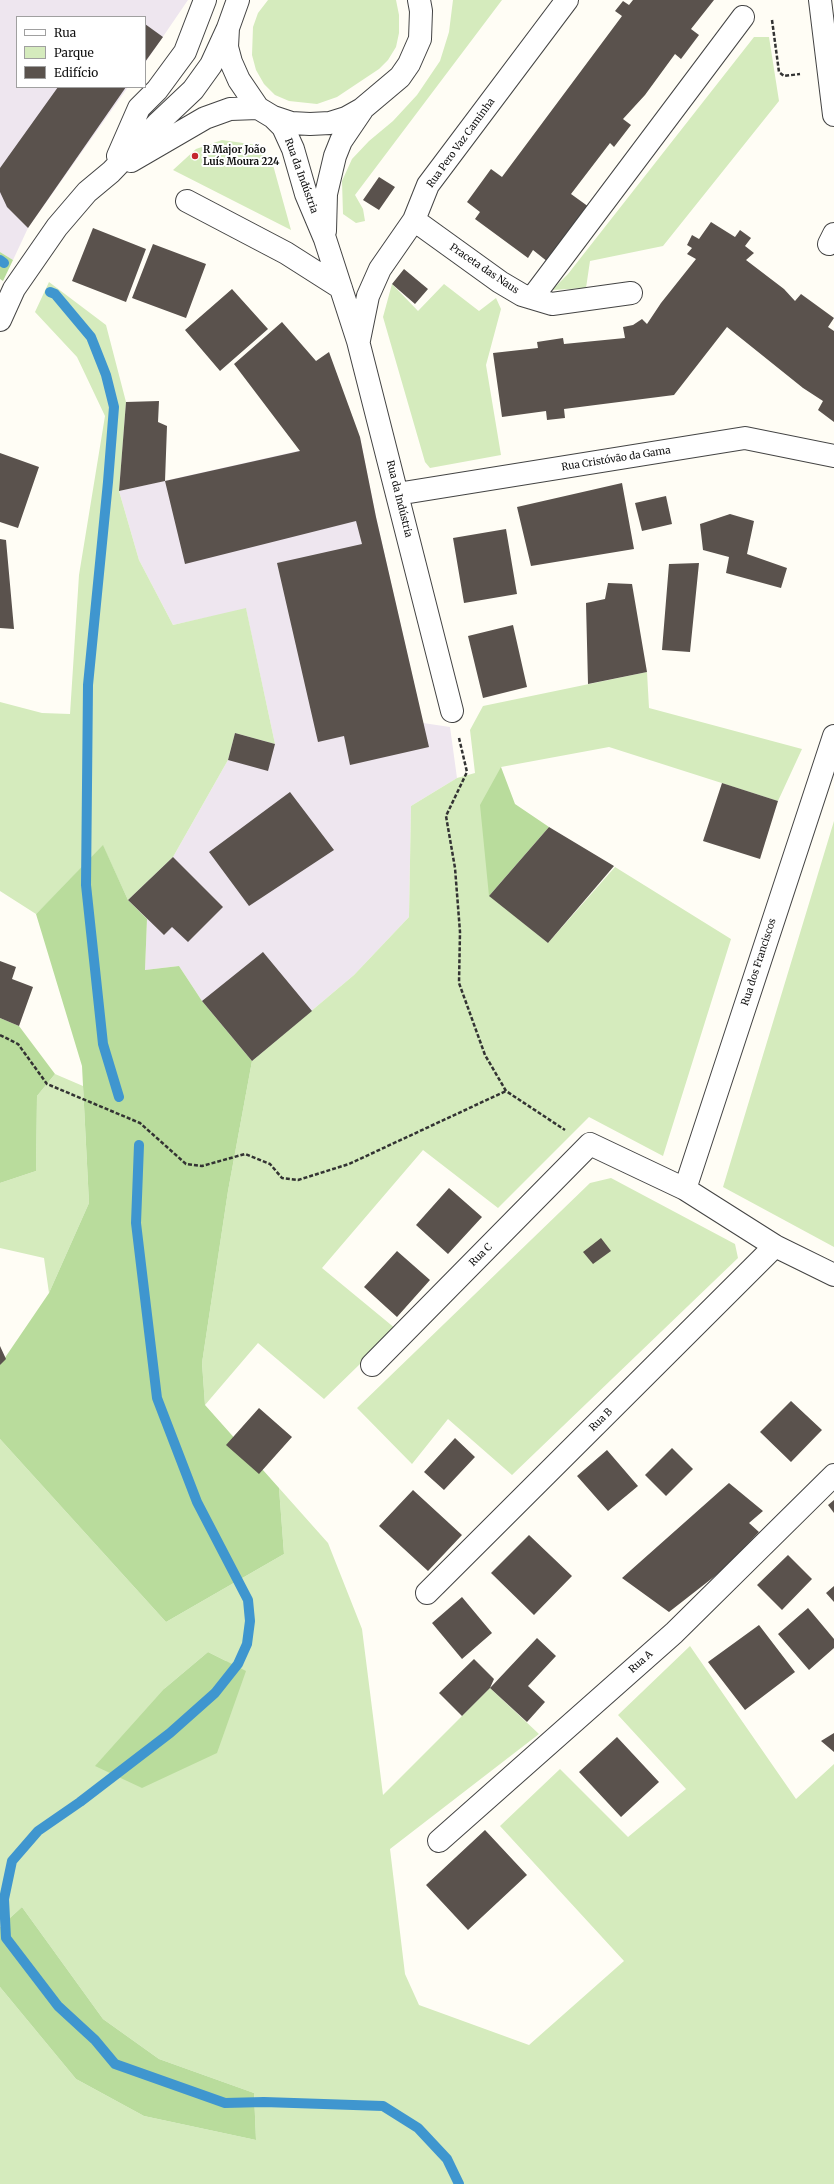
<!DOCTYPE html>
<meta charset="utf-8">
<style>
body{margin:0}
#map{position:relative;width:834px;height:2184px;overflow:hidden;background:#fffdf5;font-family:Merriweather,serif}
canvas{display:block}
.legend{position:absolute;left:16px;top:16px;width:130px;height:72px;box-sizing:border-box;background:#fff;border:1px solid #a0a0a0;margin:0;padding:5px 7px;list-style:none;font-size:12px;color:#111}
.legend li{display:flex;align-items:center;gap:8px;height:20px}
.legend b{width:20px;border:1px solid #a0a0a0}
</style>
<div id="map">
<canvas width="834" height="2184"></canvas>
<ul class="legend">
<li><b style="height:5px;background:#fff"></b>Rua</li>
<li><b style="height:11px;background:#d5ebbd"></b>Parque</li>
<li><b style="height:11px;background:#5a524d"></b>Edifício</li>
</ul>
</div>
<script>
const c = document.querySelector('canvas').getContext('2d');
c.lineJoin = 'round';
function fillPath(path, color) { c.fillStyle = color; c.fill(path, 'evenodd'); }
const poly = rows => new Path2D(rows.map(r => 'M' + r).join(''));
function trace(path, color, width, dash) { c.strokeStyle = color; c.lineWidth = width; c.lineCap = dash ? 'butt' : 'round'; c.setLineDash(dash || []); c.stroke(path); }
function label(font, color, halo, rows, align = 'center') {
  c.font = font + ' Merriweather,serif'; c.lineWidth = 4; c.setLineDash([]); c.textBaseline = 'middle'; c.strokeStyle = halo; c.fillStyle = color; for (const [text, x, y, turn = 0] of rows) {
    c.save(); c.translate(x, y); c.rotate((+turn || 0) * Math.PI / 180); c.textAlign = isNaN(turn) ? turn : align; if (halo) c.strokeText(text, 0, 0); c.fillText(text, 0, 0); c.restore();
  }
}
fillPath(poly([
 [0,0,188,0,145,63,145,17,17,17,17,87,128,87,28,228,13,260,0,252],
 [360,437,376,517,423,723,450,727,457,778,411,806,409,917,354,975,252,1061,202,1001,179,966,145,970,147,919,128,900,173,857,228,760,235,733,275,744,246,609,173,625,139,560,119,491]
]), '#eee6ef');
fillPath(poly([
 [268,0,396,0,399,15,399,33,396,47,388,60,379,69,337,97,317,104,289,101,275,95,264,84,256,70,252,55,253,27,258,13],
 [453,0,502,0,355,195,363,209,365,221,356,223,343,214,342,181,352,159,369,141,393,121,417,95,440,61,449,32],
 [754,37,769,37,779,101,663,246,590,261,586,288,552,290,568,274],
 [222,140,257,145,273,165,291,230,173,170,196,149],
 [49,282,106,325,126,402,119,491,139,560,173,625,246,608,275,744,235,733,228,760,173,857,128,900,103,846,36,914,0,891,0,702,42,713,70,714,79,575,105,416,77,357,35,312],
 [392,284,418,311,444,284,479,311,496,298,501,309,486,365,501,455,430,468,425,462,383,317],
 [647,672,649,708,802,749,778,801,609,747,501,767,489,895,548,943,615,867,731,939,663,1156,589,1117,498,1208,423,1150,322,1268,396,1329,324,1399,258,1343,205,1405,202,1363,228,1191,252,1061,354,975,409,917,411,806,457,778,475,773,470,730,483,706],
 [834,821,834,1247,723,1187],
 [55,1074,83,1086,89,1203,49,1293,44,1258,0,1248,0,1183,36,1171,37,1096],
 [611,1178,735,1244,738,1258,512,1475,448,1419,412,1464,357,1408,590,1183],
 [0,1439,166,1622,284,1554,279,1488,328,1543,362,1629,383,1795,490,1688,539,1734,390,1849,405,1974,419,2005,529,2045,624,1961,500,1826,560,1769,628,1837,686,1789,618,1715,690,1646,796,1799,834,1764,834,2184,0,2184,0,1987,76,2079,144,2116,256,2140,254,2093,159,2059,103,2019,22,1907,0,1927],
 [208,1652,226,1661,164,1689]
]), '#d5ebbd');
fillPath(poly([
 [0,252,13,260,3,281,0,279],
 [501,767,515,804,549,827,489,896,480,805],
 [103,845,128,900,147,919,145,970,179,966,202,1001,252,1061,228,1191,202,1363,205,1405,279,1488,284,1554,166,1622,0,1439,0,1365,49,1293,89,1203,82,1066,36,914],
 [0,1018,19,1026,55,1074,37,1096,36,1171,0,1183],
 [208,1652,246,1671,217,1753,142,1788,95,1766,164,1689],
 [22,1907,103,2019,159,2059,254,2093,256,2140,144,2116,76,2079,0,1987,0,1927]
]), '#b9dc9c');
trace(poly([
 [0,260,4,263],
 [50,292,55,294,91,337,106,375,114,407,108,482,88,685,86,885,103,1044,119,1097],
 [139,1145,136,1223,157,1398,197,1502,248,1600,250,1621,247,1644,238,1664,215,1693,170,1733,80,1802,38,1831,12,1861,4,1899,6,1938,58,2006,95,2040,115,2064,225,2103,264,2102,383,2106,418,2128,447,2159,459,2184]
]), '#3f96cf', 10);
fillPath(poly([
 [633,0,714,0,691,29,699,35,681,59,675,54,645,95,623,119,631,125,614,147,610,143,571,194,589,207,548,262,533,250,528,258,475,219,480,212,467,202,491,169,502,177,622,16,615,11,623,1,629,5],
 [145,24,163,37,145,62],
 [58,87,126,87,28,228,7,207,0,192,0,168],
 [379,177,395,187,379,210,363,200],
 [711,222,735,237,740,230,751,238,745,246,754,253,746,260,784,289,795,301,801,294,834,318,828,327,834,331,834,422,818,410,823,401,803,388,727,327,674,395,564,409,565,418,547,420,546,411,502,417,493,353,538,348,537,342,563,338,564,344,625,338,623,327,633,325,642,319,647,324,661,303,696,259,687,254,692,248,687,245,692,235,699,239],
 [93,228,146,249,126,302,72,281],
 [153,244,206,264,186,318,132,298],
 [404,269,428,289,415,304,392,284],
 [232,289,268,329,220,371,185,330],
 [282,322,316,361,329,352,360,437,376,517,429,747,350,765,344,736,318,742,277,563,362,544,356,521,185,564,165,481,300,451,234,364],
 [159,401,158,422,167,426,165,481,119,491,126,402],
 [0,453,39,467,18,528,0,522],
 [622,483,634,549,531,566,517,507],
 [666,496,672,524,642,531,635,503],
 [730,514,754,521,747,554,787,568,781,588,726,573,729,557,703,550,700,524],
 [506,529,517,594,464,603,453,538],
 [0,539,6,540,14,629,0,628],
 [699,563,690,652,662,650,669,564],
 [608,583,632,584,647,672,588,684,586,603,605,599],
 [513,625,527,687,483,698,468,636],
 [235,733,275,744,268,771,228,760],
 [722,783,778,801,760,859,703,841],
 [290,792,334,850,249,906,209,852],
 [549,827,614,866,548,943,489,896],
 [173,857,223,907,188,942,172,927,164,935,128,900],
 [263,952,312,1011,252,1061,202,1001],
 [0,961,16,967,12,979,33,987,19,1026,0,1018],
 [449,1188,482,1217,448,1254,416,1225],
 [601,1238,611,1251,593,1264,583,1252],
 [397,1251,430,1280,397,1317,364,1287],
 [0,1346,6,1359,0,1365],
 [791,1401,822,1430,791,1462,760,1432],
 [259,1408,292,1437,259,1474,226,1445],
 [455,1438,475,1457,444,1490,424,1472],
 [672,1448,693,1469,666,1496,645,1475],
 [607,1450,638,1486,608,1511,577,1476],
 [729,1483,763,1511,749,1523,759,1532,724,1569,669,1612,622,1578],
 [413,1490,462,1535,428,1571,379,1526],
 [834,1500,834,1513,828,1505],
 [529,1535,572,1576,534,1615,491,1573],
 [788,1555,812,1579,782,1610,757,1585],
 [834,1586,834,1602,826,1593],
 [462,1597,492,1633,462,1659,432,1623],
 [808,1608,834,1639,834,1648,809,1670,778,1634],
 [759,1625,795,1672,745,1710,708,1662],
 [537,1638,556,1656,528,1686,545,1702,527,1722,490,1688,462,1716,439,1693,474,1659,494,1679,490,1688],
 [834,1733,834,1752,821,1741],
 [617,1737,659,1782,621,1817,579,1772],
 [485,1830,527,1875,468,1930,426,1885]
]), '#5a524d');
const minor = poly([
 [238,0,228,28,227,47,231,62,239,80,258,108,273,117,291,123,310,124,330,123,346,118,362,109,400,77,409,64,420,39,421,11,419,0],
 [820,0,834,115],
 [273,117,283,127,293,149,306,194,325,239,358,341,452,711],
 [118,156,139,108,157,90,185,52,205,0],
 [131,161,205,118,230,109,258,108],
 [187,201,286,253,341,288],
 [414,220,500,282,522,295,552,304,631,293],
 [325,231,326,194,335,156,341,141,362,110],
 [829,244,834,234],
 [532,298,743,17],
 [0,320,14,289,57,227,87,192,111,172,157,124,193,90,211,65,228,28],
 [359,340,368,296,380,269,414,220,428,185,567,0],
 [397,494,745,438,834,456],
 [685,1189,834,736],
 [372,1365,590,1144,685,1189,775,1246,834,1275],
 [427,1593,775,1246],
 [439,1841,674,1633,834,1475]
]);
trace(minor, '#444', 24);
trace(poly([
 [772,20,779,72,784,76,800,74],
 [459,738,467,772,446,816,455,868,460,932,459,983,485,1055,506,1091,565,1130],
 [0,1035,18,1044,47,1084,140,1123,186,1164,202,1166,245,1154,270,1164,282,1178,298,1180,349,1164,506,1091]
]), '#333', 2.5, [4, 2]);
trace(minor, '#fff', 22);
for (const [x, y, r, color] of [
 [195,156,4,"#c4262e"]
]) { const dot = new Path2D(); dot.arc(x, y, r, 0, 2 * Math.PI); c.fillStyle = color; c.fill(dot); trace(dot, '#fff', 1.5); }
label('10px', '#111', '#fff', [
 ["Rua Pero Vaz Caminha",461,143,-54],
 ["Rua da Indústria",301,176,70],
 ["Praceta das Naus",484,269,34],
 ["Rua Cristóvão da Gama",616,459,-9],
 ["Rua da Indústria",399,499,76],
 ["Rua dos Franciscos",759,962,-72],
 ["Rua C",481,1255,-45],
 ["Rua B",601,1420,-45],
 ["Rua A",641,1662,-42]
]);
label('bold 10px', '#111', '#fff', [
 ["R Major João",203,150],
 ["Luís Moura 224",203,162]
], 'left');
</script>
